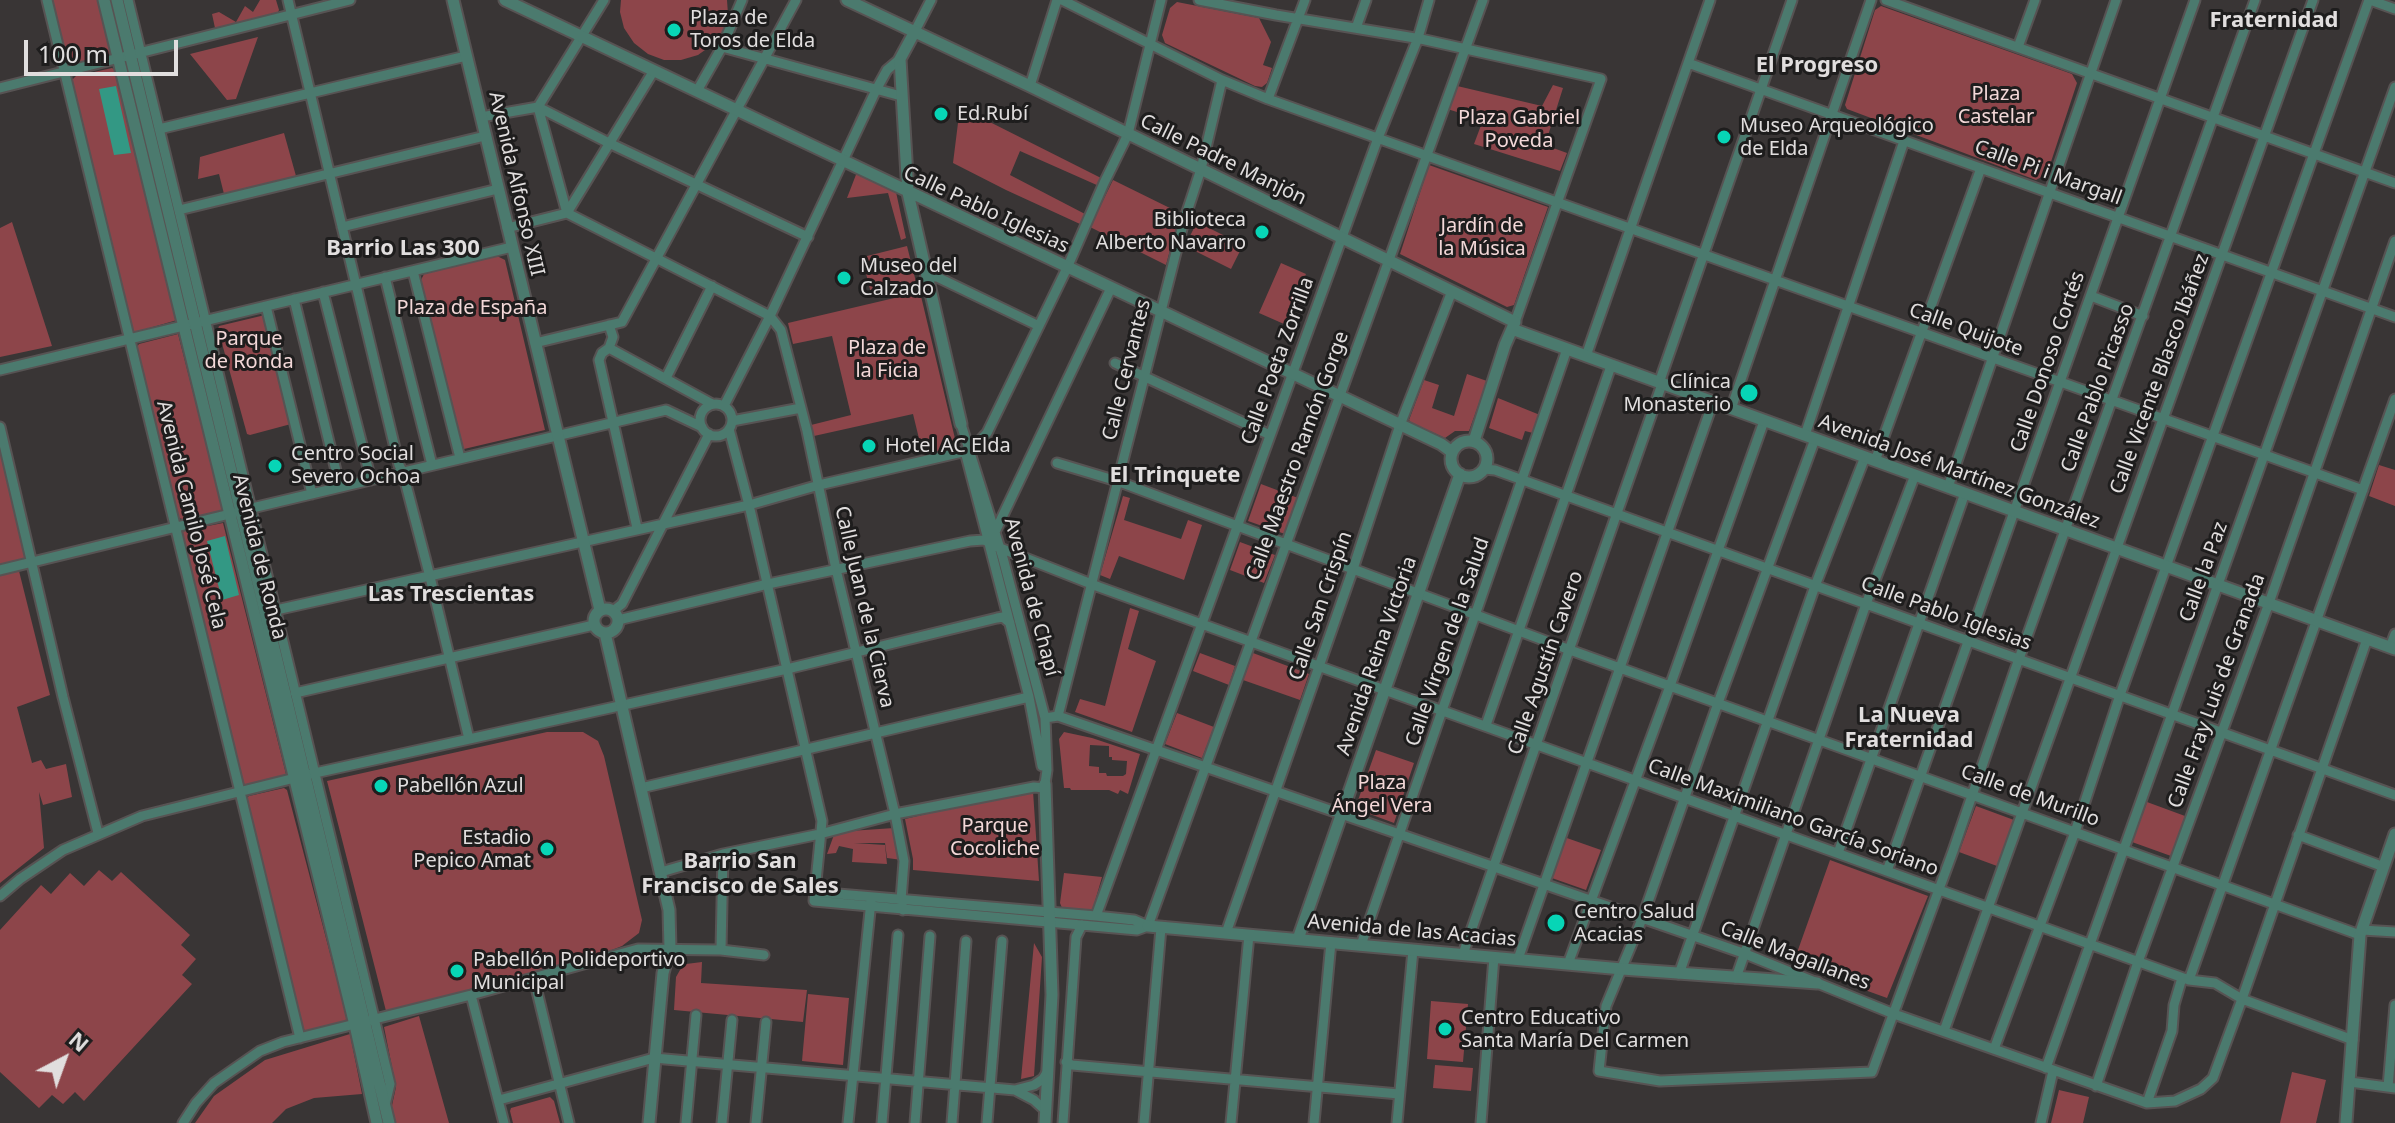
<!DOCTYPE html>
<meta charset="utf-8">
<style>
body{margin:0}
#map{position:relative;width:2395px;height:1123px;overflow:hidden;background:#393535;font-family:"Noto Sans",sans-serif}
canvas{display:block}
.north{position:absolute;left:24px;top:1019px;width:80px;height:80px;-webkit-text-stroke:6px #1e1d1d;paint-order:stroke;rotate:41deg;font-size:22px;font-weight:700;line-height:32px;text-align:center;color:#e1dede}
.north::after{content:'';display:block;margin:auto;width:28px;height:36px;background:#e1dede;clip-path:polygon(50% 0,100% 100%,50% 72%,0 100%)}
.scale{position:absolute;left:24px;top:40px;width:154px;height:36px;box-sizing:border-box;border:4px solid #e1dede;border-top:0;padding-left:10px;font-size:24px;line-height:28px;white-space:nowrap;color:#e1dede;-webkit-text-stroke:6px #1e1d1d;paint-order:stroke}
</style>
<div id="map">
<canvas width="2395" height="1123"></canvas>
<div class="north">N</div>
<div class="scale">100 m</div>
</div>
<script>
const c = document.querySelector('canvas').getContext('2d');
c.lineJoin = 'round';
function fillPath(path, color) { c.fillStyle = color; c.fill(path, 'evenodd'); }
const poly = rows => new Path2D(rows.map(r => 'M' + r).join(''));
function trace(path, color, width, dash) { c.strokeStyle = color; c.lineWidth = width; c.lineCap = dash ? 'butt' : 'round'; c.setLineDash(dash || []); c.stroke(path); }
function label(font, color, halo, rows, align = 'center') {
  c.font = font + ' "Noto Sans",sans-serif'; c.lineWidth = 6; c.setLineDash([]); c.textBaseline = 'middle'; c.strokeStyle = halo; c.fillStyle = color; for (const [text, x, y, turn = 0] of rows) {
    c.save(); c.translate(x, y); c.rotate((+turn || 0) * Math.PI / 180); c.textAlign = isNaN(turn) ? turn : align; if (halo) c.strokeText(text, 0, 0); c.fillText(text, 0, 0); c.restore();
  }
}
fillPath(poly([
 [52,0,99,0,111,53,109,57,70,66,67,63],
 [260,0,276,0,279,10,277,14,215,28,212,14,219,12,236,22,245,6,253,12],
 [621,0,727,0,728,14,723,31,712,45,698,55,681,60,664,60,648,54,634,43,624,28,620,12],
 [1177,2,1259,18,1271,42,1263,65,1272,68,1267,83,1262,87,1255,86,1165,43,1162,35,1170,8],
 [1881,6,2072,74,2077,83,2047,174,2036,180,1847,109,1845,105,1875,10],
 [258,37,236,99,227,100,190,54],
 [112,68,117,71,177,320,136,332,133,331,72,80,76,76],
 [1453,85,1542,106,1553,85,1563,88,1545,145,1567,153,1560,171,1474,144,1483,120,1444,108],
 [960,107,1103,179,1099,186,1020,151,1010,175,1085,214,1080,224,1006,190,953,163],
 [284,133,296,176,224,194,219,174,198,179,200,157],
 [1429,165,1548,207,1514,305,1507,307,1400,254],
 [857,172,896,192,906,238,901,240,888,193,847,198],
 [1113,180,1180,213,1166,265,1090,227],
 [12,222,52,346,0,357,0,228],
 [1197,222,1243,245,1231,269,1185,246],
 [907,246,917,286,872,297,863,262,867,256],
 [497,256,505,260,545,430,464,449,461,444,421,280,424,274],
 [1281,263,1306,274,1284,324,1259,313],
 [920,292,957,447,923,455,913,414,814,436,811,425,851,415,832,336,793,344,788,323],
 [265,315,291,424,250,435,247,434,218,329,219,326],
 [178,334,223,509,221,511,183,519,178,518,137,347,139,344],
 [1467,374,1487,381,1469,431,1455,431,1445,438,1411,423,1409,420,1424,380,1439,385,1432,408,1454,416],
 [1498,398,1540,415,1533,433,1525,431,1522,440,1489,428],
 [0,427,33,563,18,567,50,695,17,707,32,763,41,760,46,769,66,764,72,797,43,805,39,792,44,848,0,883],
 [2379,465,2395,470,2395,506,2369,496],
 [1261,484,1298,498,1285,534,1248,521],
 [1123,496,1130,498,1124,520,1181,539,1188,520,1202,525,1184,580,1119,556,1110,579,1100,575],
 [223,523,286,774,283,777,244,785,242,784,182,534,183,531],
 [1240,542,1275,555,1264,583,1230,570],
 [1130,608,1139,611,1128,649,1156,661,1132,732,1075,712,1080,699,1105,706],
 [1200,653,1235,666,1229,685,1193,671],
 [1253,653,1309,674,1300,700,1243,680],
 [1177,713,1214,727,1202,758,1165,744],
 [547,732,583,732,598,741,604,756,642,920,639,933,622,946,584,961,386,1011,327,781],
 [1064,732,1092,738,1140,754,1128,794,1120,790,1118,794,1109,790,1071,790,1070,788,1064,788,1059,739],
 [1090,745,1109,746,1109,757,1112,757,1112,760,1127,761,1126,774,1123,776,1107,776,1106,773,1099,773,1099,767,1089,766],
 [1376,750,1414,763,1394,823,1359,810,1357,803],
 [284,788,287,790,347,1018,345,1021,306,1031,303,1029,246,798,249,796],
 [1033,791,1039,881,913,870,913,859,905,819,993,798],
 [2147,802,2185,816,2171,856,2132,842],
 [1976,806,2014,820,1997,866,1959,852],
 [894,828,902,860,887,858,885,843,854,843,885,845,887,864,852,862,853,849,839,846,836,853,827,854,835,832],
 [1564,837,1601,850,1586,890,1549,877],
 [1830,860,1928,896,1887,998,1793,964],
 [99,870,112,881,121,872,190,935,181,945,196,959,182,975,192,984,84,1101,75,1092,63,1104,52,1095,39,1108,0,1072,0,930,41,885,51,894,70,873,84,886],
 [1064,873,1102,877,1092,912,1062,908,1060,903],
 [1034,943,1042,957,1034,1076,1021,1079],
 [702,962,701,983,807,990,803,1022,674,1010,676,977,680,970,686,964],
 [808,994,849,998,843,1065,802,1061],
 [1431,1001,1468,1004,1463,1062,1427,1059],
 [419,1016,449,1123,395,1123,391,1110,396,1087,384,1027],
 [350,1034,362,1094,314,1098,286,1109,272,1123,195,1123,214,1096,265,1060],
 [1435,1065,1473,1068,1471,1091,1433,1088],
 [2292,1072,2326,1080,2316,1123,2280,1123],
 [2059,1090,2089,1097,2083,1123,2051,1123],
 [550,1097,554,1101,560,1123,513,1123,510,1111,511,1108]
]), '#8d454a');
fillPath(poly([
 [116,86,131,153,114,155,99,89],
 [225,536,239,595,222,600,207,541]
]), '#339884');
const minor = poly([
 [47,0,300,1038],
 [128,0,390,1084,385,1105],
 [288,0,399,465,403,473,430,577,469,739],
 [1062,0,1222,80,1268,99,2363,490],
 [1199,0,1276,15,1421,39,1601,79,1515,322],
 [1886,0,2395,183],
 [2370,0,2395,9],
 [1356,28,1366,0],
 [914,33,931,0],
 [722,47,901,96],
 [2018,47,2035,0],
 [1688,63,2395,317],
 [1030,86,1057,0],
 [0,88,350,0],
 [697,91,722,47,742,0],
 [1268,99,1305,0],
 [481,117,538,107,609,143,808,237],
 [159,129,466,56],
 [179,210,485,136],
 [567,213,538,107,604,0],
 [567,213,653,72],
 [342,227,498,189],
 [507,228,567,213,770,316,781,330,807,431,836,569,895,814,904,861,901,900,903,910],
 [413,271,460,458],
 [385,277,432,465],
 [926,277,937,277,1039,326],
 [323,292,371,480],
 [2091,296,2143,316],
 [294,299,340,487],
 [266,306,312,494],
 [535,343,622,322,796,0],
 [609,348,602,353,599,360,637,528],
 [609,348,712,404],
 [609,348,613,337,609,325],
 [1586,356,1710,0],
 [1115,363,1270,435],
 [0,370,512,247],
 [666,378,712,286],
 [1659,383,1792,0],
 '700 420a16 16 0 1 1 32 0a16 16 0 1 1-32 0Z',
 [724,406,770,316,876,90,887,70,900,59],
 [1731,409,1871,0],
 [732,421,801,408],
 [961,424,1003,558,1045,718,1047,770,1045,784],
 [0,427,63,697,98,833],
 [729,429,749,505,822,821,814,901,1137,930,1148,926],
 [1805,435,1904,141],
 [1815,439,1718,703,1642,919,1606,1006,1599,1071,1660,1081,1872,1072,1953,851,2015,670,2255,0],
 [966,455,1029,697,1042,766],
 [1875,461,1981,168],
 [1057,463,1117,481,1570,650,2360,935],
 [1484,469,1495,470,2395,795],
 [1948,487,2116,0],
 [248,509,666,410,702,427],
 [995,532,1111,288],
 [0,570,234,513],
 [276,610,749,505,819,485,971,450,987,433,1067,268,1104,183,1128,134,1161,0],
 [613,611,622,604,709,434],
 [618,620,768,584,970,541,984,540,1000,548,1099,587,2189,980,2215,983,2242,999,2213,1078,2201,1089,2175,1101,2147,1103,1894,1014,1743,953,1058,716,1045,718],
 [2390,647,2395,634],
 [295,693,594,625],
 [1058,716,1184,221,1201,169,1222,80],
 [1486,725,1611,366],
 [641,788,1029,697],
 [2298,835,2384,867],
 [1838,853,1965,493],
 [1887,871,2195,0],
 [661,872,723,854,820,834,895,814,1034,787,1045,788],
 [815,892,1096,916,1134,920,1148,926],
 [0,896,20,879,63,850,142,816,315,773,787,669,997,618,1003,617,1010,623],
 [1096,916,1378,138,1418,38,1429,0],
 [1148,926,1483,0],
 [2362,930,2395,932],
 [1226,933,1353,569,1400,425,1452,291],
 [1361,945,1567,349],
 [721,950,723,854],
 [1463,954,1662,384],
 [1518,959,1713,402],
 [1568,964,1670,686,1764,421],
 [1679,974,1815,586,1865,457],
 [1736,978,1866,604,1915,475],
 [534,979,569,1123],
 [2189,980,2395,399],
 [471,995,504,1123],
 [1944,1031,2313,0],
 [2353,1040,2242,999,2367,639],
 [1994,1049,2075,832,2120,695,2369,0],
 [1066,1062,1072,1065,1399,1094],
 [2046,1068,2395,87],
 [2350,1082,2395,1088],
 [2096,1086,2138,962,2269,603,2395,241],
 [2388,1087,2395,1005],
 [1015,1090,1034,1100,1046,1111],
 [499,1100,654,1058,1015,1090,1034,1085,1043,1079,1048,1071],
 [2147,1103,2172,1031,2174,1005,2182,978],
 [183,1123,196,1103,214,1083,260,1051,283,1042,471,995,638,949,721,950,764,955],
 [686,1123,696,1015],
 [722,1123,732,1020],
 [756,1123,766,1022],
 [848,1123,871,901],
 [882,1123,898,935],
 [915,1123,930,936],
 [952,1123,966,941],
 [987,1123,1002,941],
 [1063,1123,1076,937,1082,925],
 [1144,1123,1161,928],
 [1231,1123,1249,935],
 [1314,1123,1331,942],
 [1397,1123,1413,950],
 [1481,1123,1494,957],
 [2041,1123,2053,1071]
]);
const tertiary = poly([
 [104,0,355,1025,377,1123],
 [117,0,389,1123],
 [453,0,600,610],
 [505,0,1441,444,1452,452],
 [847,0,1030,86,1515,322,1505,345,1474,441],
 [914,33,900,59,908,193,961,424],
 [1512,329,2395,649],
 '1451 459a18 18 0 1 1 36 0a18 18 0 1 1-36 0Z',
 '594 621a12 12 0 1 1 24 0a12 12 0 1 1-24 0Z',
 [605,633,669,910,670,949,663,973,649,1123],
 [1045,784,1052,995,1045,1123],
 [1148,926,1622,969,1817,983],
 [1298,939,1460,474],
 [2346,1123,2360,935,2395,834]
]);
trace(minor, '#575353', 13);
trace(tertiary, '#575353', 15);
trace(minor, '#4b7a6e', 9);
trace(tertiary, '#4b7a6e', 11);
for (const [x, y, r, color] of [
 [674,30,8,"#07d5b6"],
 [941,114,8,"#07d5b6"],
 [1724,137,8,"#07d5b6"],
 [1262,232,8,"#07d5b6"],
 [844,278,8,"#07d5b6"],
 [1749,393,10,"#07d5b6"],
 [869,446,8,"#07d5b6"],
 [275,466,8,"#07d5b6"],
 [381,786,8,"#07d5b6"],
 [547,849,8,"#07d5b6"],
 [1556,923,10,"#07d5b6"],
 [457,971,8,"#07d5b6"],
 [1445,1029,8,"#07d5b6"]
]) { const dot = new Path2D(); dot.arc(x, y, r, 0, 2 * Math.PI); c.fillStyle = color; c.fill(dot); trace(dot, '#1e1d1d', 3); }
label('20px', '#e1dede', '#1e1d1d', [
 ["Plaza de",690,18],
 ["Toros de Elda",690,41],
 ["Ed.Rubí",957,114],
 ["Museo Arqueológico",1740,126],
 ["de Elda",1740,149],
 ["Biblioteca",1246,220,"right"],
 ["Alberto Navarro",1246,243,"right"],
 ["Museo del",860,266],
 ["Calzado",860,289],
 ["Clínica",1731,382,"right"],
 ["Monasterio",1731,405,"right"],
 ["Hotel AC Elda",885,446],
 ["Centro Social",291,454],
 ["Severo Ochoa",291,477],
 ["Pabellón Azul",397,786],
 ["Estadio",531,838,"right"],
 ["Pepico Amat",531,861,"right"],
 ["Centro Salud",1574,912],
 ["Acacias",1574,935],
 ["Pabellón Polideportivo",473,960],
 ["Municipal",473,983],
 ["Centro Educativo",1461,1018],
 ["Santa María Del Carmen",1461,1041]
], 'left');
label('20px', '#f3d8d8', '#1e1d1d', [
 ["Plaza",1996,94],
 ["Castelar",1996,117],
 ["Plaza Gabriel",1519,118],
 ["Poveda",1519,141],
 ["Jardín de",1482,226],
 ["la Música",1482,249],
 ["Plaza de España",472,308],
 ["Parque",249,339],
 ["de Ronda",249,362],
 ["Plaza de",887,348],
 ["la Ficia",887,371],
 ["Plaza",1382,783],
 ["Ángel Vera",1382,806],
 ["Parque",995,826],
 ["Cocoliche",995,849]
]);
label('20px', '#e1dede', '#1e1d1d', [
 ["Calle Padre Manjón",1223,160,26],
 ["Calle Pi i Margall",2048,173,20],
 ["Avenida Alfonso XIII",516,184,77],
 ["Calle Pablo Iglesias",986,210,25],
 ["Calle Quijote",1966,330,20],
 ["Calle Poeta Zorrilla",1278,361,-70],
 ["Calle Donoso Cortés",2048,362,-71],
 ["Calle Cervantes",1127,370,-76],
 ["Calle Vicente Blasco Ibáñez",2160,374,-70],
 ["Calle Pablo Picasso",2098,388,-70],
 ["Calle Maestro Ramón Gorge",1298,456,-70],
 ["Avenida José Martínez González",1959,472,20],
 ["Avenida Camilo José Cela",191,515,76],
 ["Avenida de Ronda",259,557,76],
 ["Calle la Paz",2204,572,-70],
 ["Avenida de Chapí",1031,597,75],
 ["Calle San Crispín",1321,606,-71],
 ["Calle Juan de la Cierva",864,607,77],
 ["Calle Pablo Iglesias",1946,614,20],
 ["Calle Virgen de la Salud",1448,642,-71],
 ["Avenida Reina Victoria",1377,656,-71],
 ["Calle Agustín Cavero",1546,663,-71],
 ["Calle Fray Luis de Granada",2217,691,-70],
 ["Calle de Murillo",2030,796,20],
 ["Calle Maximiliano García Soriano",1793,818,20],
 ["Avenida de las Acacias",1412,931,5],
 ["Calle Magallanes",1795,956,21]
]);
label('bold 22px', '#e1dede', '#1e1d1d', [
 ["Fraternidad",2274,21],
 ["El Progreso",1817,66],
 ["Barrio Las 300",403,249],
 ["El Trinquete",1175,476],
 ["Las Trescientas",451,595],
 ["La Nueva",1909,716],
 ["Fraternidad",1909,741],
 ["Barrio San",740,862],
 ["Francisco de Sales",740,887]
]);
</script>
